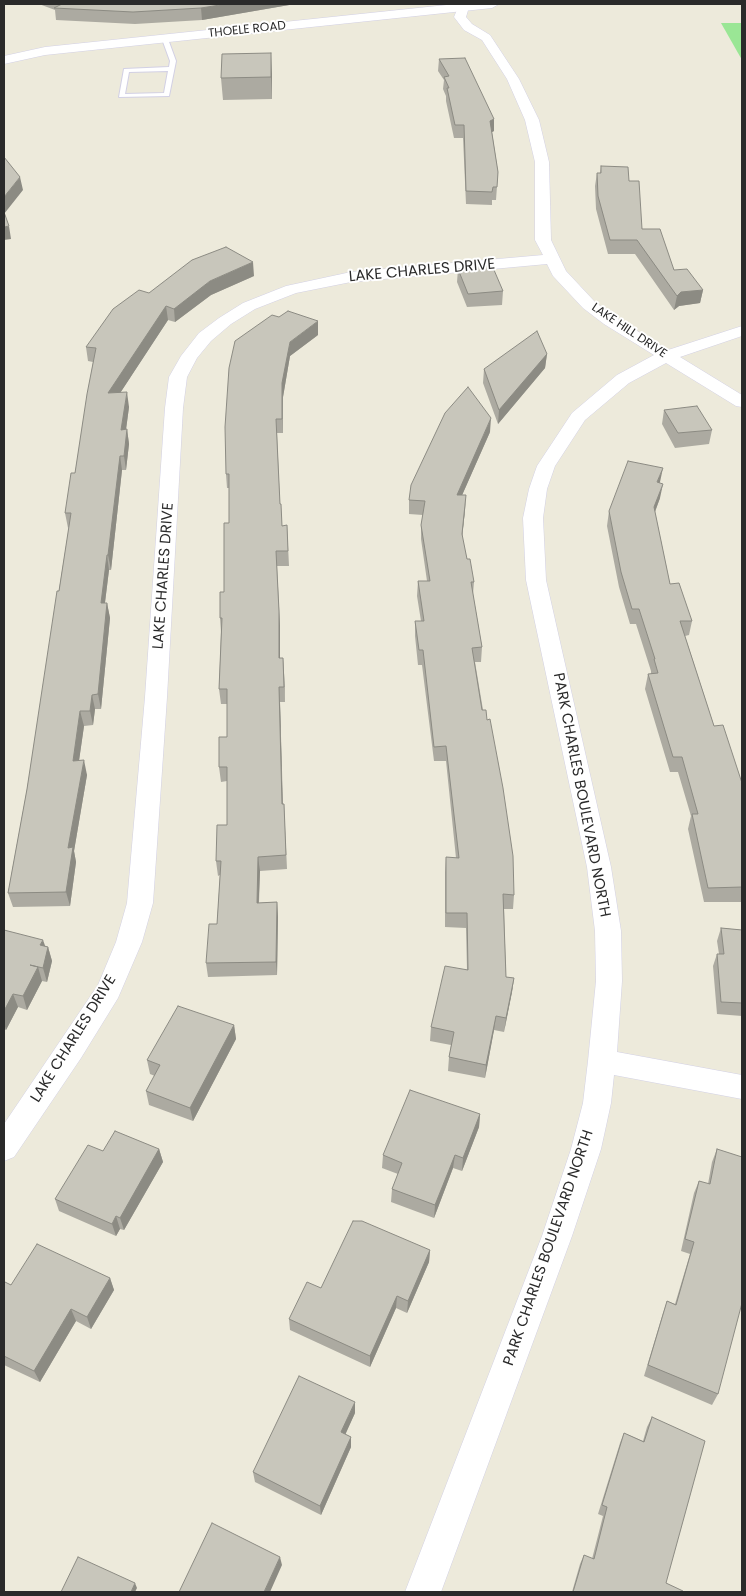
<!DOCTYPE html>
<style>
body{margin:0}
#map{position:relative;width:746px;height:1596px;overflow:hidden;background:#edeadb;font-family:Poppins,sans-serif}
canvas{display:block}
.frame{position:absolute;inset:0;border:5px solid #2a2a2a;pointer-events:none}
</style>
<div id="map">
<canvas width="746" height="1596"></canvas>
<div class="frame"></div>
</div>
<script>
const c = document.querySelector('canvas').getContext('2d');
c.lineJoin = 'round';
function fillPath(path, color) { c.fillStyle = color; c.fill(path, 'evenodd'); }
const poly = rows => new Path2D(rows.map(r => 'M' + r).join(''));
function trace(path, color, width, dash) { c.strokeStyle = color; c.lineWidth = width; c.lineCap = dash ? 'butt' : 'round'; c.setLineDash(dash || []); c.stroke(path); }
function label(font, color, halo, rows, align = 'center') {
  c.font = font + ' Poppins,sans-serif'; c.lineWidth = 4; c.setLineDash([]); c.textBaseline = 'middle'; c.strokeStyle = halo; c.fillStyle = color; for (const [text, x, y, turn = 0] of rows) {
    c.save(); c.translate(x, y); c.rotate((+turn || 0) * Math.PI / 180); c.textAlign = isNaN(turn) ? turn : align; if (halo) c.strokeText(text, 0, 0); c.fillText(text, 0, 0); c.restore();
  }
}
fillPath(poly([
 [721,23,742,23,742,60]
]), '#9ae695');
const lane = poly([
 [165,37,168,39,176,61,169,96,119,97,124,69,169,67,170,61,162,39,165,37],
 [168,71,164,93,125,94,129,72,168,71]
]);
const street = poly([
 [464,4,469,7,466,17,472,24,490,35,519,79,539,120,549,162,551,240,566,271,595,302,616,318,668,350,742,326,742,336,680,357,742,395,742,407,736,406,666,363,629,383,585,420,555,466,547,489,543,518,546,580,611,867,621,931,622,981,617,1052,742,1075,742,1099,614,1075,611,1103,601,1149,572,1236,441,1592,405,1592,542,1236,571,1149,583,1103,588,1061,596,981,595,931,587,867,526,580,523,518,529,489,537,466,572,413,617,375,654,355,604,324,583,308,553,276,547,264,351,282,296,293,255,309,231,324,211,341,197,358,187,377,183,408,167,697,153,903,142,942,118,998,81,1058,14,1157,4,1161,4,1124,98,985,116,942,127,903,145,697,165,408,169,377,181,356,199,333,219,318,243,303,286,286,351,272,543,255,535,240,535,162,525,120,507,79,482,40,464,30,454,17,459,5,464,4]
]);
const secondary = poly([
 [456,4,499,4,492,8,45,55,4,64,4,56,45,47,456,4]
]);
trace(lane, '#d2d0e4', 2);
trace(street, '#d2d0e4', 1);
trace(secondary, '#d2d0e4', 1);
fillPath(lane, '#fff');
fillPath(street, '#fff');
fillPath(secondary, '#fff');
fillPath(poly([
 [39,4,295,4,202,20,135,24,56,20,55,10],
 [439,59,494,119,494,131,492,132,498,172,496,200,492,200,492,205,466,204,463,138,454,138,446,101,446,96,443,89,444,80,438,71],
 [272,74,272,99,223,100,221,78],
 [601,166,629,181,642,229,674,270,703,290,700,303,679,306,674,310,635,254,608,254,596,209,595,186,597,173,600,173],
 [458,269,503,291,502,305,467,307,457,282],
 [254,276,211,295,175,322,168,320,120,393,129,407,126,430,127,429,129,444,126,470,122,470,111,570,109,570,105,603,107,603,110,618,101,709,95,709,93,725,84,726,79,760,87,775,74,851,76,862,70,906,13,907,8,893,27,789,69,527,68,528,65,513,75,473,93,362,88,361,86,347,149,293],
 [318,335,290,356,283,397,283,433,277,433,280,504,282,526,287,525,289,566,277,566,280,626,280,658,283,658,284,673,285,702,280,702,283,804,284,804,287,869,260,871,259,903,277,902,278,917,277,975,208,977,206,963,217,924,220,875,218,876,216,861,227,825,227,781,221,782,219,767,227,737,227,704,221,704,219,689,221,632,220,618,224,592,229,523,229,488,227,488,226,474,229,368],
 [547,354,545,368,498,424,483,383,484,369],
 [664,410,712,430,709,444,675,448,662,424],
 [490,432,462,495,465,510,462,536,467,559,474,582,473,594,482,647,481,662,475,662,514,895,513,909,504,909,506,977,514,978,512,992,504,1032,494,1030,485,1078,448,1071,449,1057,451,1045,430,1041,431,1027,467,970,466,928,445,927,445,872,446,857,456,858,446,761,434,761,422,665,418,665,415,636,415,621,421,621,417,596,418,581,427,581,421,539,421,525,423,515,409,514,409,500],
 [660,483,660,498,655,512,670,584,692,621,689,635,685,636,714,726,742,783,742,902,704,902,688,829,691,816,678,772,670,772,645,689,648,674,651,674,651,671,636,624,630,624,619,587,607,526,609,511],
 [721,928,742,930,742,1016,717,1014,713,966,717,954,719,954,717,941],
 [4,930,48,947,52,961,47,982,42,981,27,1010,18,1007,6,1030,4,1029],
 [234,1025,236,1039,193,1121,149,1105,146,1091,155,1076,150,1074,147,1060],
 [480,1114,479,1127,462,1171,453,1168,434,1218,391,1202,392,1189,398,1174,382,1168,383,1155],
 [159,1149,163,1162,124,1230,120,1229,116,1236,59,1211,55,1199,103,1151],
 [717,1149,718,1394,712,1405,644,1376,663,1313,667,1301,675,1304,690,1254,681,1251,694,1193,699,1181,708,1184,712,1162],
 [430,1250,429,1262,407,1313,396,1308,370,1367,290,1330,289,1319,321,1288],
 [110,1278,114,1290,91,1329,76,1321,40,1382,4,1365,4,1283,11,1285],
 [355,1413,345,1434,351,1437,351,1447,321,1515,255,1482,253,1472],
 [652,1417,666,1583,683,1592,572,1592,580,1564,584,1555,592,1559,603,1516,598,1514,620,1443,624,1433,643,1441,647,1427]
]), '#acaaa1');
fillPath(poly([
 [226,4,295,4,202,20,201,8],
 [271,53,272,74,272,99,271,77],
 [494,119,494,131,490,133,490,121],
 [20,177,23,190,4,214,4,197],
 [9,226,11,239,4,240,4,227],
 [253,262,254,276,211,295,175,322,174,309,210,281],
 [703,290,700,303,679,306,674,310,677,296,681,292],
 [166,306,168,320,111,407,108,393],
 [318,321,318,335,290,356,283,397,283,433,282,383,290,342],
 [547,354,545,368,498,424,499,410],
 [127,392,129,407,124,444,121,430],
 [491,418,490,432,456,509,457,495],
 [127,429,129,444,126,470,124,456],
 [120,456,122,470,111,570,108,555],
 [663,468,660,482,655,497,657,482],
 [663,484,660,498,651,522,654,507],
 [466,495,465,510,461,548,462,534],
 [107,555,109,570,103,618,101,603],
 [107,603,110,618,101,709,98,694],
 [279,611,280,626,280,673,279,658],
 [283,658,284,673,285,702,284,687],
 [279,687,280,702,283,819,282,804],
 [92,695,95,709,93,725,90,711],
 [80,711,84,726,77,775,73,761],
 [84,760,87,775,74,851,76,862,70,906,66,892,68,848],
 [258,857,260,871,258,917,257,903],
 [277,902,278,917,277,975,276,962],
 [43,940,47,951,48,947,52,961,47,982,43,968,40,945],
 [38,967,42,981,27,1010,23,996],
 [514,978,512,992,504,1032,506,1018],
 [13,994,18,1007,6,1030,4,1023,4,1011],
 [496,1016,494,1030,485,1078,486,1065],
 [234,1025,236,1039,193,1121,190,1108],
 [480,1114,479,1127,462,1171,463,1158],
 [159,1149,163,1162,124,1230,120,1218],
 [455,1155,453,1168,434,1218,435,1205],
 [116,1216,120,1229,116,1236,112,1224],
 [430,1250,429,1262,407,1313,408,1301],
 [110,1278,114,1290,91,1329,87,1317],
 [397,1296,396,1308,370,1367,370,1356],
 [71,1309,76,1321,40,1382,34,1371],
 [355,1402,355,1413,342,1442,341,1432],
 [351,1437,351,1447,321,1515,320,1506],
 [280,1557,282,1565,270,1592,264,1592],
 [135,1583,137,1588,135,1592,131,1592]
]), '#8c8b83');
const building = poly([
 [62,4,226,4,201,8,133,12,54,8,62,4],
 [271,53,271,77,221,78,222,54,271,53],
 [465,58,494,119,490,121,498,172,497,187,493,187,492,192,466,191,464,125,455,125,447,88,449,88,444,77,449,76,439,59,465,58],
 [4,157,20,177,4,197,4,157],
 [601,166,628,167,629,181,639,181,642,229,660,229,674,270,687,269,703,290,681,292,677,296,637,240,610,240,598,196,597,173,601,173,601,166],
 [4,212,9,226,4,227,4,212],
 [226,247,253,262,210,281,174,309,166,306,108,393,127,392,121,430,127,429,124,456,120,456,108,555,107,555,101,603,107,603,98,694,92,695,90,711,80,711,73,761,84,760,68,848,73,847,66,892,8,893,27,789,57,591,59,591,71,513,65,513,71,473,75,473,87,394,96,348,86,347,113,309,139,290,149,293,192,260,226,247],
 [491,263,503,291,468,294,458,269,491,263],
 [288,311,318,321,290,342,282,383,282,419,276,419,280,504,281,504,282,526,287,525,288,551,276,551,279,611,279,658,283,658,284,687,279,687,282,804,284,804,286,855,258,857,257,903,277,902,276,962,206,963,209,924,217,924,221,861,216,861,217,825,227,825,227,767,219,767,219,737,227,737,227,689,219,689,222,618,220,618,220,592,224,592,224,523,229,523,229,474,226,474,225,427,229,368,235,341,272,315,279,317,288,311],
 [537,331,547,354,499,410,484,369,537,331],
 [468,387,491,418,457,495,466,495,462,534,467,559,470,559,474,582,471,582,482,647,472,648,482,710,486,710,487,720,490,719,503,788,513,856,514,895,503,894,506,977,514,978,506,1018,496,1016,486,1065,449,1057,454,1032,431,1027,445,966,468,970,467,913,446,913,446,857,459,858,446,746,434,747,423,650,419,650,415,621,424,621,418,581,430,581,421,525,425,501,409,500,411,485,445,413,468,387],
 [697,406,712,430,678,433,664,410,697,406],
 [628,461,663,468,657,482,663,484,654,507,670,584,679,583,692,621,680,621,714,726,723,725,742,783,742,887,708,888,692,814,698,814,682,757,673,757,648,674,658,673,654,659,655,659,639,609,632,609,621,572,609,511,628,461],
 [721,928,742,930,742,1003,721,1002,717,954,724,954,721,928],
 [4,930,43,940,40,945,48,947,43,968,30,965,38,967,23,996,13,994,4,1011,4,930],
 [178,1006,234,1025,190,1108,146,1091,160,1065,147,1060,178,1006],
 [410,1090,480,1114,463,1158,455,1155,435,1205,392,1189,402,1163,383,1155,410,1090],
 [115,1131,159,1149,120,1218,116,1216,112,1224,55,1199,88,1145,103,1151,115,1131],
 [717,1149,742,1157,742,1303,718,1394,648,1365,667,1301,676,1305,694,1242,685,1239,699,1181,710,1184,717,1149],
 [353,1221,362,1221,430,1250,408,1301,397,1296,370,1356,289,1319,307,1282,321,1288,353,1221],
 [37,1244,110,1278,87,1317,71,1309,34,1371,4,1356,4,1283,5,1282,11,1285,37,1244],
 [299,1376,355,1402,341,1432,351,1437,320,1506,253,1472,299,1376],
 [652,1417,705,1441,666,1583,683,1591,683,1592,573,1592,584,1555,594,1559,607,1507,602,1505,624,1433,644,1442,652,1417],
 [212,1523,280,1557,264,1592,179,1592,212,1523],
 [78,1557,135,1583,131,1592,61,1592,78,1557]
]);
fillPath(building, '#c8c6bb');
trace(building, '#8c8b83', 1);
label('12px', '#2a2a2a', '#fff', [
 ["THOELE ROAD",247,30,-6],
 ["LAKE HILL DRIVE",629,331,34]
]);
label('15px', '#2a2a2a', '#fff', [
 ["LAKE CHARLES DRIVE",422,271,-5],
 ["LAKE CHARLES DRIVE",164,576,-86],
 ["PARK CHARLES BOULEVARD NORTH",581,795,79],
 ["LAKE CHARLES DRIVE",74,1039,-58],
 ["PARK CHARLES BOULEVARD NORTH",549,1248,-71]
]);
</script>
